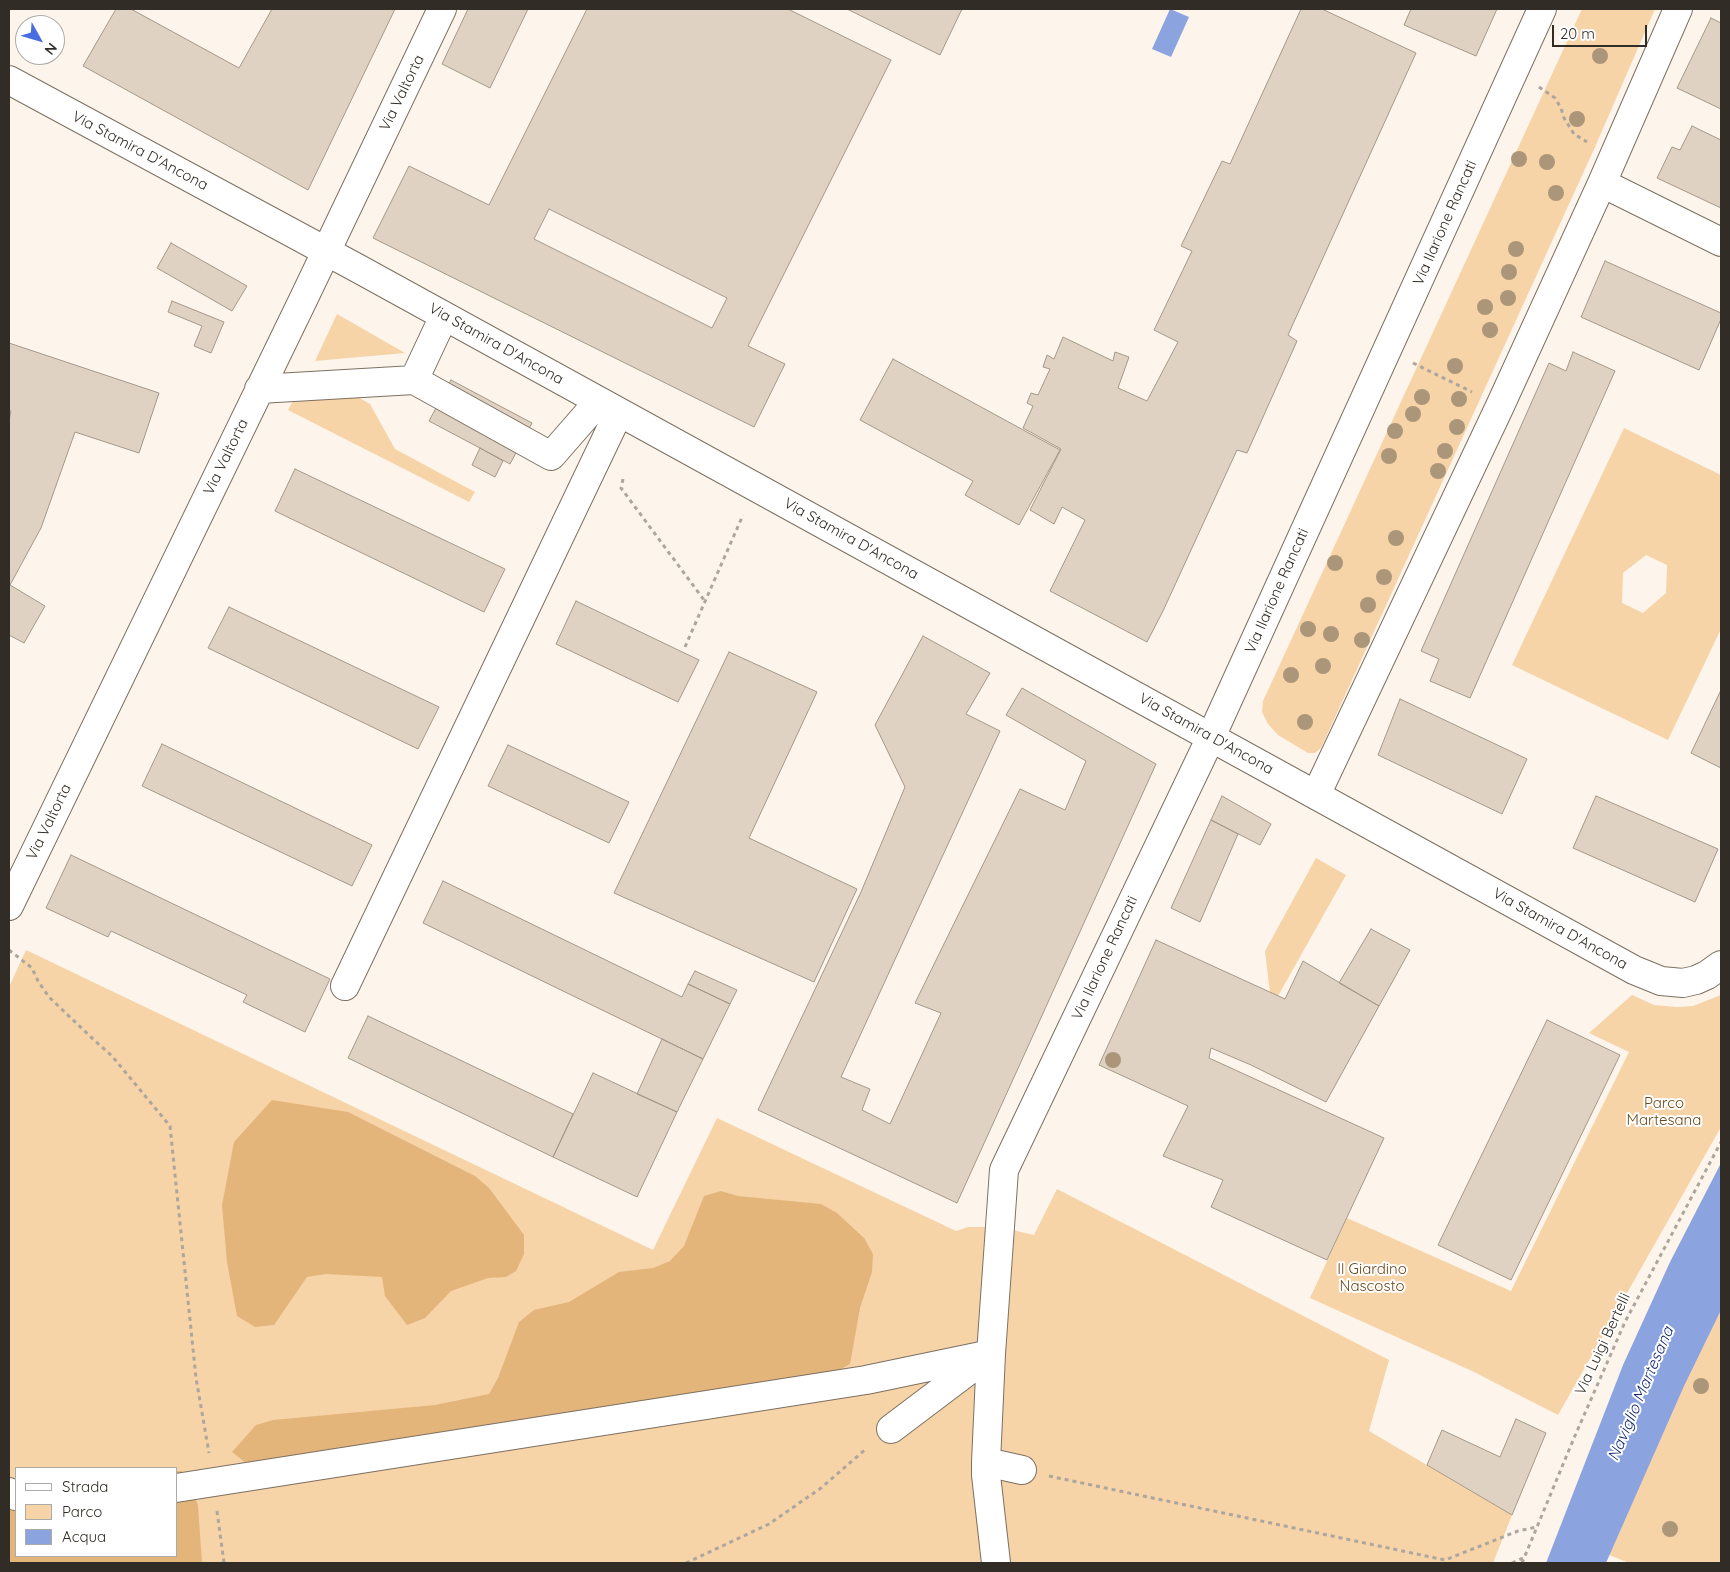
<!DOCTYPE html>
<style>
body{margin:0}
#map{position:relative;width:1730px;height:1572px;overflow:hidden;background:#fdf5eb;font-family:Quicksand,sans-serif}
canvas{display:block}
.frame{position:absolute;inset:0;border:10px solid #312c25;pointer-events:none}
.legend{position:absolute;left:15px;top:1467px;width:162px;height:90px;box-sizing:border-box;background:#fff;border:1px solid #adaba8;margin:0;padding:6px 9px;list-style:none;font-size:15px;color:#312c25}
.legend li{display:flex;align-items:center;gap:10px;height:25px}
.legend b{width:25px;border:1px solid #adaba8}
.north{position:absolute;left:15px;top:15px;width:50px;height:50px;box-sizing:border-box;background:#fff;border:1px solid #adaba8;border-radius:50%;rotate:129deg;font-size:14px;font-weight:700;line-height:20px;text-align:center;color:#312c25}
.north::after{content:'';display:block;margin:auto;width:18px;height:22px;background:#486ee1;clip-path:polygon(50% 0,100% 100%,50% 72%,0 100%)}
.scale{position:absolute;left:1552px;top:25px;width:95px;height:22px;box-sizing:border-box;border:2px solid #312c25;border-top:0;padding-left:6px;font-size:15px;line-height:18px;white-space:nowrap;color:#312c25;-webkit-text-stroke:4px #fff;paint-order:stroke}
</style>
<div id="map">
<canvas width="1730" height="1572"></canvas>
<div class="frame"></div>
<ul class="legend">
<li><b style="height:6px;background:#fff"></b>Strada</li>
<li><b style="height:14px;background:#f7d3a8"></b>Parco</li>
<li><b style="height:14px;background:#8ba4e0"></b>Acqua</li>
</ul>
<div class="north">N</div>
<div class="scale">20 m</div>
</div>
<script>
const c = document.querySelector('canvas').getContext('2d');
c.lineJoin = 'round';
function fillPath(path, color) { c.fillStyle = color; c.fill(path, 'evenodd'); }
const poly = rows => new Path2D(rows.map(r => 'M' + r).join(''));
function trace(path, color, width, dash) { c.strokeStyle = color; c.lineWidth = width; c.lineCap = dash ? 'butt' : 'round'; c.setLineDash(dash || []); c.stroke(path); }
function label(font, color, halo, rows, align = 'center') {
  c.font = font + ' Quicksand,sans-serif'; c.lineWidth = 4; c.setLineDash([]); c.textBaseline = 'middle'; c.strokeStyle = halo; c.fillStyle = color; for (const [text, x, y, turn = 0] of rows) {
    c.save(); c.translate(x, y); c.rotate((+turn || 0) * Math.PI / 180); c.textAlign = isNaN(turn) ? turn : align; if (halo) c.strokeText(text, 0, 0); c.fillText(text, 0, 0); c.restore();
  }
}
fillPath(poly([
 [1582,9,1655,9,1595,147,1321,748,1315,753,1308,753,1278,735,1268,724,1262,712,1263,701],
 [337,314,405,353,315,361],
 [344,389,370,404,395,449,475,492,469,502,288,410,297,394],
 [1624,428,1721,475,1721,629,1668,740,1512,665],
 [1646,555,1667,565,1666,593,1643,613,1622,603,1623,573],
 [1316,858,1346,875,1278,996,1270,993,1265,951],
 [26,950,653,1250,717,1118,956,1231,968,1227,1000,1227,1034,1235,1057,1189,1389,1360,1369,1431,1512,1515,1493,1563,9,1563,9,987],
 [16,1468,176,1468,176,1556,16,1556],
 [1632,995,1654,1005,1677,1007,1693,1006,1721,995,1721,1127,1558,1415,1472,1371,1310,1298,1347,1218,1511,1291,1629,1052,1589,1033],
 [1721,1300,1721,1563,1629,1563,1607,1554]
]), '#f7d3a8');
fillPath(poly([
 [272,1100,348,1112,475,1176,489,1188,524,1235,524,1254,516,1271,506,1277,488,1278,451,1291,425,1318,407,1325,385,1296,382,1277,326,1274,307,1277,274,1325,255,1327,237,1316,227,1262,222,1205,234,1142],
 [721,1191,738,1196,821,1204,837,1213,864,1238,873,1254,872,1272,860,1308,850,1364,834,1373,759,1386,569,1412,246,1463,232,1452,256,1425,273,1420,435,1405,489,1394,498,1378,519,1322,534,1310,569,1302,619,1272,653,1268,670,1261,684,1246,704,1196],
 [176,1471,182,1471,198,1505,202,1563,9,1563,9,1508,16,1505,16,1556,176,1556]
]), '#e3b57a');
fillPath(poly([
 [1170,9,1189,17,1171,57,1152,49],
 [1721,1163,1721,1310,1684,1386,1606,1563,1546,1563,1623,1365,1670,1262]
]), '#8ba4e0');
const building = poly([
 [116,9,131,9,239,68,272,9,395,9,308,190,83,66,116,9],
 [468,9,528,9,490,88,442,64,468,9],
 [587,9,788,9,891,60,748,346,785,364,754,427,373,238,409,166,489,205,587,9],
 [549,209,727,298,712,328,534,239,549,209],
 [847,9,962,9,940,55,847,9],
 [1301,9,1322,9,1416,53,1288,335,1297,341,1247,453,1237,450,1163,611,1147,642,1050,591,1085,520,1062,507,1054,524,1030,510,1061,449,1023,428,1033,406,1027,403,1031,393,1038,395,1050,369,1043,367,1047,355,1054,359,1063,337,1113,361,1115,352,1129,357,1118,388,1147,401,1178,342,1154,330,1192,251,1181,246,1222,161,1230,164,1301,9],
 [1411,9,1497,9,1476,56,1404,25,1411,9],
 [1711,18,1721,23,1721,109,1677,88,1711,18],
 [1692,126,1721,140,1721,208,1657,178,1672,147,1680,150,1692,126],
 [171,243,247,286,232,311,157,268,171,243],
 [1605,261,1721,313,1721,319,1699,370,1581,317,1605,261],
 [172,301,224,322,211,353,194,346,202,326,168,312,172,301],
 [9,343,159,393,139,453,75,432,41,528,10,585,45,606,24,643,9,635,9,420,11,411,9,410,9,343],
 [1573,352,1615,371,1470,698,1430,681,1439,659,1421,651,1549,363,1566,371,1573,352],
 [893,359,1060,450,1019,525,965,495,973,481,860,420,893,359],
 [451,380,532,423,510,464,429,421,451,380],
 [480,448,503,461,495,477,472,465,480,448],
 [295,469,505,569,484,612,275,511,295,469],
 [576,601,699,660,678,702,556,644,576,601],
 [229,607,439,707,418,749,208,648,229,607],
 [923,636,990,673,966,714,1000,731,841,1077,870,1089,862,1110,890,1124,941,1013,915,1003,1020,789,1065,810,1086,761,1006,715,1022,688,1156,764,957,1203,758,1110,861,892,905,787,875,725,923,636],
 [729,652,817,692,749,838,857,889,814,982,614,893,729,652],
 [1721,690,1721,768,1691,753,1721,690],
 [1400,699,1527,759,1502,814,1378,755,1400,699],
 [162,744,372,845,352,886,142,786,162,744],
 [508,745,629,802,609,843,488,786,508,745],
 [1222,796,1271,824,1260,845,1211,820,1222,796],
 [1596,796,1718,849,1695,902,1573,848,1596,796],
 [1211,820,1238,834,1200,922,1171,908,1211,820],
 [71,855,330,979,305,1032,243,1002,247,995,111,931,108,937,46,908,71,855],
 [443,881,682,997,688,984,730,1004,703,1059,423,923,443,881],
 [1371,929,1410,950,1379,1006,1339,983,1371,929],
 [1156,940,1285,999,1303,961,1379,1006,1326,1102,1251,1065,1211,1048,1209,1058,1384,1138,1327,1260,1211,1207,1223,1180,1163,1156,1188,1106,1099,1065,1156,940],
 [695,971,737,990,730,1004,688,984,695,971],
 [368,1016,573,1114,553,1157,348,1058,368,1016],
 [1547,1020,1620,1055,1511,1280,1438,1245,1547,1020],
 [662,1039,703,1059,677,1112,637,1094,662,1039],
 [593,1073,677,1112,637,1197,553,1157,593,1073],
 [1516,1419,1546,1433,1512,1515,1427,1465,1442,1430,1500,1457,1516,1419]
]);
fillPath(building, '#e0d2c2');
trace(building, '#a59888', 1);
const minor = poly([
 [9,80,359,269,1634,970,1661,981,1683,983,1696,980,1707,975,1721,965],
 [1602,183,1721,242],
 [414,380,444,316],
 [259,389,414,380,551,456,599,401],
 [1316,795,1500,406,1602,183,1678,9],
 [9,906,303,300,442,9],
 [345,986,619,412],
 [891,1429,985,1358],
 [986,1462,1022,1470],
 [176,1488,866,1380,991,1354],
 [9,1492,16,1496],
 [996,1563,986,1475,986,1462,991,1354,1004,1170,1211,737,1542,9]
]);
trace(minor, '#7d7061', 30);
trace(poly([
 [1539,87,1555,98,1561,108,1564,118,1574,134,1587,142],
 [1413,363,1472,392],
 [623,479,621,488,704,600],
 [685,647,743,515],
 [9,950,32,968,38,981,49,997,94,1040,112,1056,170,1126,196,1378,209,1453],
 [1049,1476,1445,1560,1518,1531,1537,1527],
 [217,1511,224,1563],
 [686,1563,769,1524,821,1488,867,1448],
 [1512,1563,1523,1558],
 [1522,1563,1574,1438,1625,1322,1721,1142]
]), '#aca69d', 3, [4, 4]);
trace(minor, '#fff', 28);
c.fillStyle = '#ab9679';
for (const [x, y] of [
 [1600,56],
 [1577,119],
 [1519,159],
 [1547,162],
 [1556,193],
 [1516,249],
 [1509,272],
 [1508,298],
 [1485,307],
 [1490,330],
 [1455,366],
 [1422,397],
 [1459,399],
 [1413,414],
 [1457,427],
 [1395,431],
 [1445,451],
 [1389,456],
 [1438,471],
 [1396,538],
 [1335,563],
 [1384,577],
 [1368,605],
 [1308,629],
 [1331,634],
 [1362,640],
 [1323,666],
 [1291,675],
 [1305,722],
 [1113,1060],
 [1701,1386],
 [1670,1529]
]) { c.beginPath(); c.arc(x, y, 8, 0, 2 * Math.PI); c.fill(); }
label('15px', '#312c25', '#fff', [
 ["Via Valtorta",402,93,-64],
 ["Via Stamira D'Ancona",140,151,28],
 ["Via Ilarione Rancati",1445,223,-66],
 ["Via Stamira D'Ancona",496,344,29],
 ["Via Valtorta",226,457,-64],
 ["Via Stamira D'Ancona",851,539,29],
 ["Via Ilarione Rancati",1277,591,-66],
 ["Via Stamira D'Ancona",1206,734,29],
 ["Via Valtorta",49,822,-64],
 ["Via Stamira D'Ancona",1560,929,29],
 ["Via Ilarione Rancati",1105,958,-65],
 ["Via Luigi Bertelli",1603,1344,-65]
]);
label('15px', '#68491c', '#fff', [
 ["Parco",1664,1103],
 ["Martesana",1664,1120],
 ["Il Giardino",1372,1269],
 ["Nascosto",1372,1286]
]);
label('italic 16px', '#162a70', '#fff', [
 ["Naviglio Martesana",1641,1394,-67]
]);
</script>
